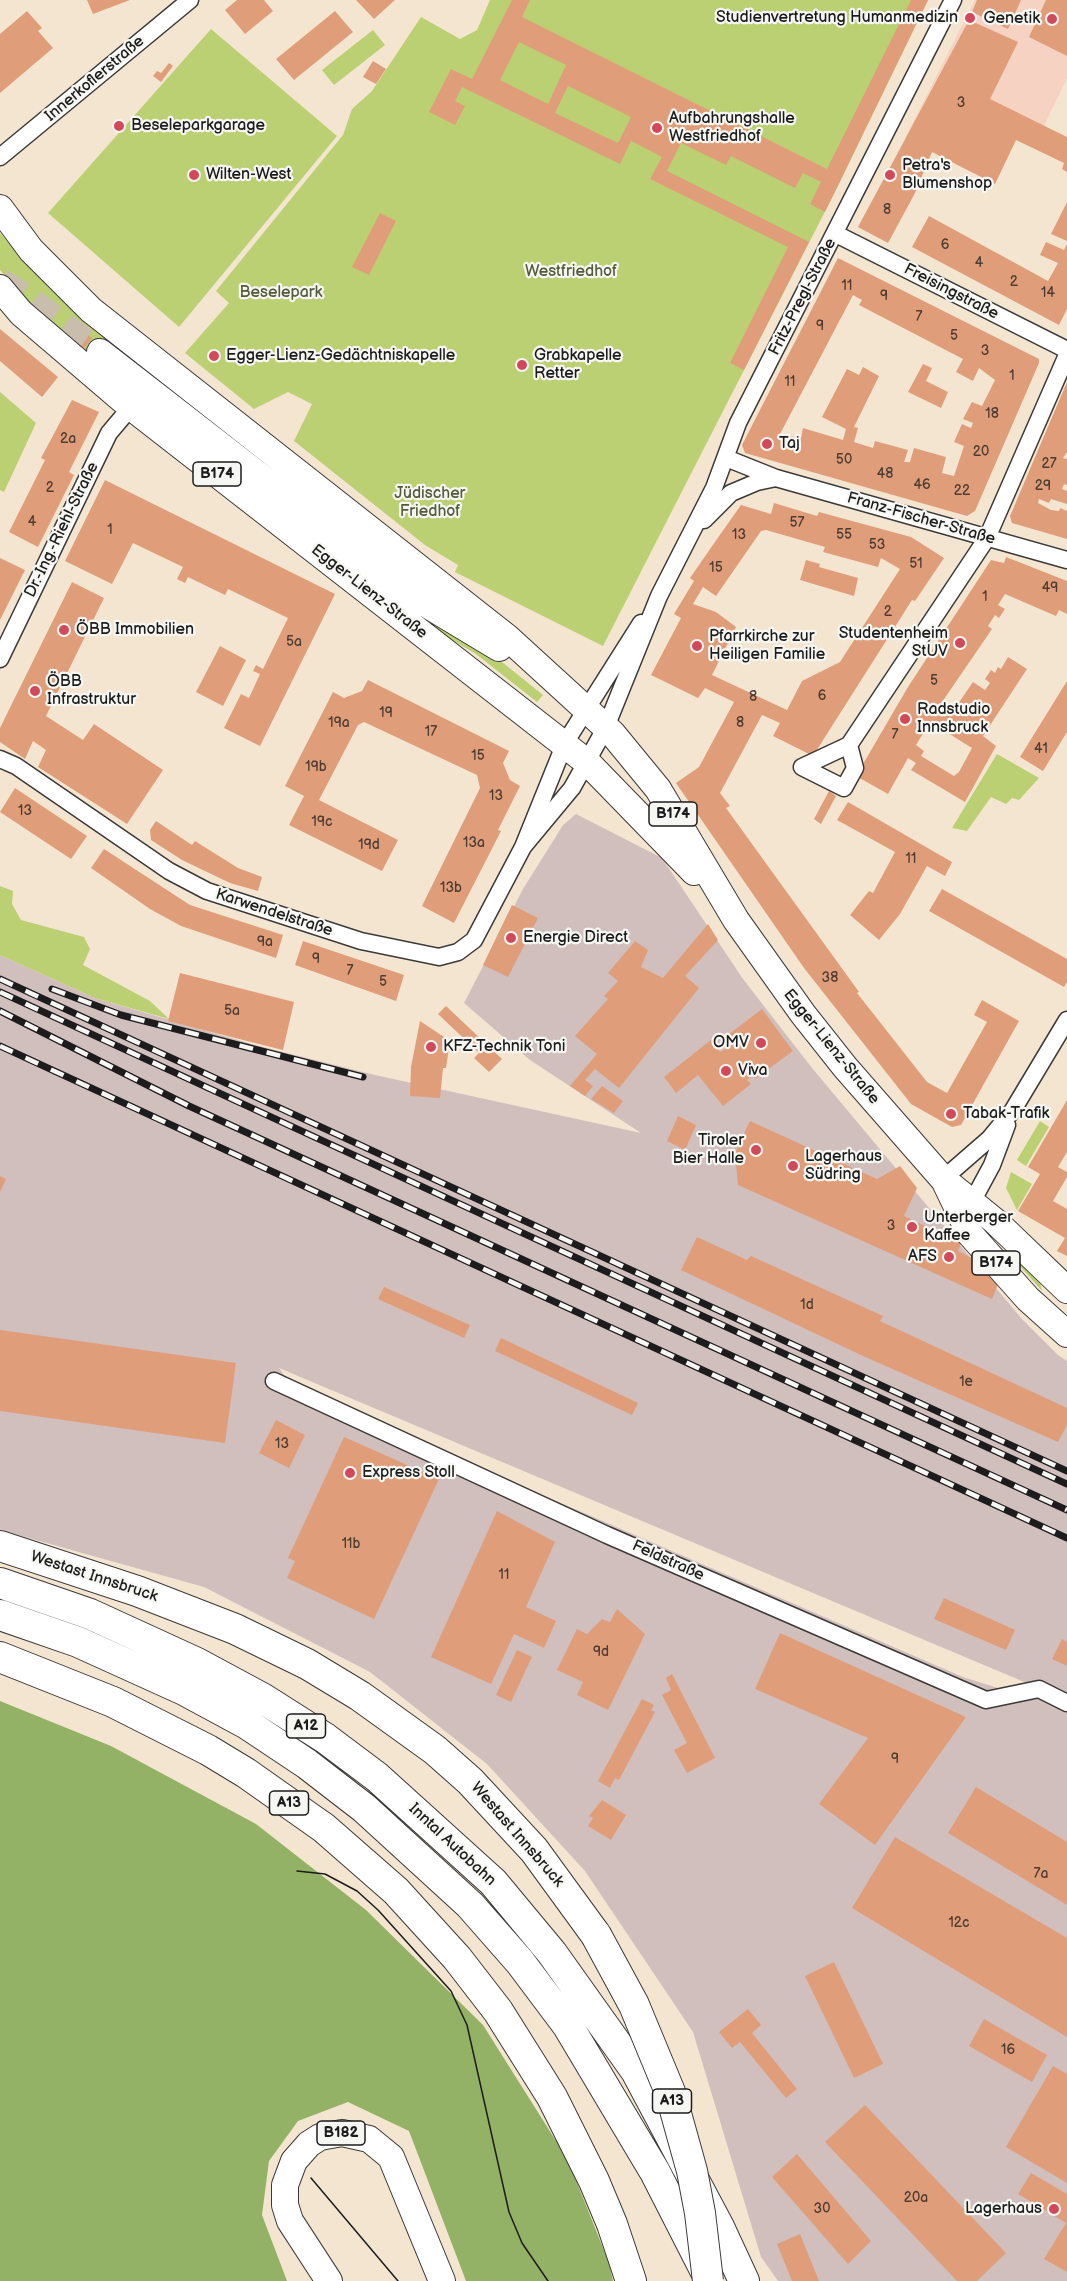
<!DOCTYPE html>
<meta charset="utf-8">
<style>
body{margin:0}
canvas{display:block;background:#f4e5d0}
</style>
<canvas width="1067" height="2281"></canvas>
<script>
const c = document.querySelector('canvas').getContext('2d');
c.lineJoin = 'round';
function fillPath(path, color) { c.fillStyle = color; c.fill(path, 'evenodd'); }
const poly = rows => new Path2D(rows.map(r => 'M' + r).join(''));
function trace(path, color, width, dash) { c.strokeStyle = color; c.lineWidth = width; c.lineCap = dash ? 'butt' : 'round'; c.setLineDash(dash || []); c.stroke(path); }
function label(font, color, halo, rows, align = 'center') {
  c.font = font + ' "Balsamiq Sans",sans-serif'; c.lineWidth = 4.5; c.setLineDash([]); c.textBaseline = 'middle'; c.strokeStyle = halo; c.fillStyle = color; for (const [text, x, y, turn = 0] of rows) {
    c.save(); c.translate(x, y); c.rotate((+turn || 0) * Math.PI / 180); c.textAlign = isNaN(turn) ? turn : align; if (halo) c.strokeText(text, 0, 0); c.fillText(text, 0, 0); c.restore();
  }
}
fillPath(poly([
 [975,0,1067,0,1067,78,1044,126,1027,117,995,184,905,138]
]), '#f5d2c2');
fillPath(poly([
 [576,814,662,858,743,979,812,1068,1021,1318,1058,1355,1067,1361,1067,1700,279,1368,293,1387,963,1677,1017,1694,1028,1691,1067,1703,1067,2281,778,2281,761,2257,693,2032,585,1871,487,1764,370,1672,204,1587,0,1530,0,955,95,998,255,1045,375,1075,641,1133,530,1060,464,1003,523,889,563,825]
]), '#d1bfbd');
fillPath(poly([
 [490,0,928,0,837,188,603,646,455,572,458,565,425,545,294,441,312,404,288,392,254,409,185,353,229,303,216,291,343,135,352,109,372,91,421,17,460,39,477,30],
 [211,29,337,136,179,327,48,213],
 [373,30,385,45,334,85,322,70],
 [0,233,49,288,106,339,91,360,29,304,0,270],
 [0,392,36,423,4,492,0,490],
 [387,585,502,662,543,695,537,702,476,654,429,626],
 [997,754,1039,778,1019,800,1012,798,1006,804,991,797,967,831,952,828],
 [0,886,13,891,12,904,21,920,84,937,90,949,83,965,150,1001,169,1019,95,998,0,955],
 [1040,1121,1049,1127,1026,1166,1017,1160],
 [1011,1172,1032,1184,1017,1210,1006,1188],
 [997,1234,1040,1283,1042,1291,994,1237]
]), '#bbd073');
fillPath(poly([
 [0,1701,111,1746,256,1824,366,1910,483,2025,568,2160,609,2263,613,2281,466,2281,409,2131,348,2102,298,2121,269,2161,262,2215,287,2281,0,2281]
]), '#94b265');
fillPath(poly([
 [87,0,130,0,93,14],
 [237,0,264,0,273,11,245,34,225,10],
 [356,0,395,0,374,19],
 [512,0,530,0,522,17,827,169,911,0,928,0,825,212,810,204,821,182,803,173,795,188,731,156,726,165,681,143,667,171,809,242,744,370,730,363,788,247,650,179,662,157,631,141,620,164,462,87,455,101,465,106,455,125,429,112,451,69,472,79],
 [519,42,566,65,548,104,500,80],
 [568,86,631,117,618,143,555,113],
 [977,0,1021,0,1008,29,972,12],
 [1046,0,1067,0,1067,56,1029,37],
 [27,11,42,28,38,31,53,48,0,93,0,34],
 [335,11,353,32,294,80,276,59],
 [969,20,1018,42,990,99,1067,137,1067,172,1062,169,1064,163,1016,140,995,184,932,152,915,193,888,243,858,227],
 [373,61,386,69,376,84,363,77],
 [169,63,173,66,161,82,153,76,157,71,161,73],
 [1067,202,1067,241,1051,234],
 [380,213,396,221,369,275,352,267],
 [929,216,1048,281,1058,263,1040,255,1046,242,1064,250,1067,244,1067,309,1059,325,912,247],
 [838,258,1039,359,1039,363,975,511,967,516,745,453,742,445],
 [853,295,862,300,859,305,963,359,956,372,973,381,979,368,995,380,982,406,972,402,963,419,973,423,971,428,962,424,954,442,964,446,954,476,942,473,946,457,914,448,910,462,904,462,908,450,875,441,873,448,854,442,858,428,854,427,879,376,863,367,859,375,847,369,822,417,846,429,843,440,803,428,801,438,780,434],
 [74,323,92,338,84,348,66,332],
 [0,329,58,377,42,397,0,361],
 [212,350,221,357,216,363,207,356],
 [519,359,529,364,525,372,515,367],
 [923,364,932,368,926,381,948,392,941,408,908,392],
 [1067,382,1067,452,1063,458,1067,459,1067,485,1064,484,1062,489,1067,491,1067,504,1051,499,1049,503,1039,499,1038,503,1051,510,1059,511,1060,508,1067,511,1067,539,1012,523,1010,516],
 [72,400,99,412,69,472,74,475,38,547,9,532,45,460,41,458],
 [105,480,335,594,260,746,224,728,241,694,249,698,260,674,253,671,256,665,263,669,288,618,228,589,225,595,188,577,185,583,177,579,183,567,133,543,112,584,65,561],
 [774,503,817,516,819,512,911,537,944,558,915,601,912,600,813,756,773,736,780,723,762,715,720,793,730,806,726,808,859,992,857,993,927,1082,947,1093,987,1022,974,1015,982,1000,1019,1021,961,1125,952,1127,911,1104,804,968,676,783,699,767,734,702,705,688,698,698,651,675,681,618,674,614,694,581,690,578,717,539,741,505,771,514],
 [766,530,825,547,823,552,878,567,881,558,900,569,840,662,802,681,787,710,712,675,736,627,716,612,693,604,703,587,716,596,761,531],
 [1006,557,1067,581,1067,614,1059,610,1056,616,1005,594,998,605,1005,609,999,618,995,615,988,626,992,629,938,708,951,714,973,682,985,690,990,683,985,679,991,670,995,673,998,667,1001,669,1008,657,1027,669,983,736,996,746,965,802,911,770,916,763,908,758,888,794,856,776,908,687,991,560,1004,563],
 [930,722,972,748,959,772,954,776,921,756,924,751,916,745],
 [0,558,25,570,0,620],
 [806,560,820,564,819,567,858,578,854,596,800,580],
 [72,582,104,598,46,716,83,740,94,724,163,770,127,824,38,767,46,750,33,741,25,759,0,742,0,728],
 [220,646,246,660,223,706,196,692],
 [368,680,509,751,503,763,510,780,520,786,498,830,501,831,454,923,422,906,480,788,477,775,364,722,358,725,319,800,398,840,382,871,289,825,304,796,285,786,333,692,344,698,362,691],
 [1067,681,1067,732,1043,771,1020,757],
 [15,788,87,836,71,859,0,812],
 [829,791,836,796,821,824,814,819],
 [848,802,952,862,945,876,927,866,900,914,879,940,850,915,869,891,873,893,895,852,837,820],
 [156,821,192,845,195,841,238,868,262,877,258,891,230,883,182,860,151,840,150,830],
 [104,849,190,905,283,935,276,958,181,926,150,909,91,868],
 [942,889,1067,959,1067,982,1064,987,929,911],
 [512,905,538,918,508,977,483,965],
 [708,924,718,940,685,976,699,988,619,1088,595,1069,585,1080,593,1086,585,1096,570,1086,597,1054,575,1036,608,999,604,996,618,981,608,973,635,941,648,950,641,967,663,978],
 [303,941,404,975,396,1001,295,965],
 [180,973,294,1002,283,1050,168,1021],
 [446,1006,502,1059,489,1072,474,1058,479,1053,438,1014],
 [762,1009,793,1051,755,1079,753,1076,747,1080,751,1084,723,1106,698,1075,676,1093,664,1077,711,1040,720,1052,724,1050,730,1046,724,1038],
 [420,1021,450,1041,446,1068,443,1068,440,1098,410,1096,411,1067],
 [602,1086,623,1101,614,1113,591,1099],
 [1067,1100,1067,1152,1058,1167,1067,1172,1067,1177,1053,1201,1067,1209,1067,1256,1057,1251,1065,1238,1018,1211,1040,1174,1028,1167],
 [678,1116,696,1125,685,1150,667,1141],
 [750,1121,877,1179,900,1166,917,1188,904,1216,961,1243,958,1251,986,1265,999,1282,992,1299,738,1185,735,1153],
 [0,1176,6,1179,0,1192],
 [697,1237,747,1260,751,1256,883,1316,880,1321,1067,1408,1067,1425,1058,1442,863,1356,681,1270],
 [384,1287,470,1325,464,1338,378,1299],
 [0,1330,236,1363,225,1443,0,1411],
 [501,1338,638,1403,632,1415,495,1351],
 [276,1420,305,1435,289,1468,259,1453],
 [344,1437,439,1479,374,1619,287,1578,295,1561,288,1558],
 [497,1511,555,1542,526,1607,556,1621,544,1648,514,1634,491,1684,431,1657],
 [944,1598,1015,1630,1006,1650,934,1619],
 [617,1609,645,1634,608,1710,577,1695,583,1682,557,1670,577,1629,587,1634,602,1619,610,1622],
 [780,1633,966,1717,875,1845,819,1804,868,1738,755,1689],
 [1062,1639,1067,1642,1067,1666,1052,1659],
 [517,1650,532,1657,511,1702,496,1695],
 [672,1674,715,1758,687,1773,674,1750,687,1743,662,1695,671,1690,666,1678],
 [642,1699,654,1705,651,1710,655,1712,619,1780,615,1778,610,1788,598,1781],
 [976,1787,1067,1842,1067,1905,948,1833],
 [602,1800,626,1815,611,1840,588,1826,593,1818,589,1816],
 [895,1837,1067,1938,1067,2037,852,1908],
 [834,1962,883,2064,854,2078,805,1976],
 [748,2009,761,2025,752,2033,797,2089,786,2098,740,2042,732,2048,719,2032],
 [984,2019,1047,2055,1032,2082,969,2046],
 [1053,2066,1067,2074,1067,2183,1006,2147],
 [865,2105,1006,2253,977,2281,957,2281,825,2142],
 [797,2154,871,2241,848,2264,772,2177],
 [1031,2173,1067,2194,1067,2272,1044,2259,1066,2223,1018,2194],
 [800,2234,819,2281,792,2281,777,2244]
]), '#df9e79');
trace(poly([
 [0,281,26,297,100,352]
]), '#c9bdac', 26, [26, 13]);
const street = poly([
 [0,157,190,0],
 [836,234,1067,350],
 [726,458,776,478,1067,560],
 [704,520,731,493,757,482,776,478],
 [0,659,109,433,131,407],
 [0,759,16,766,169,871,207,891,361,941,439,957,458,952,474,940,523,847,565,743,641,623],
 [802,767,849,745,987,538,1067,355],
 [802,767,844,788,855,768,849,745],
 [523,847,572,788,606,727,659,596,714,488,738,423,953,0],
 [943,1179,989,1139,1013,1110,1067,1020],
 [972,1202,992,1165,1007,1125],
 [274,1381,607,1535,986,1700,1039,1689,1067,1703]
]);
const primary = poly([
 [0,208,31,250,91,310,508,638,612,733,658,789,736,920,803,1014,845,1067,943,1179,996,1222,1067,1290],
 [0,288,21,313,131,407,588,763,694,872],
 [100,352,421,601,499,648],
 [946,1184,970,1234,1028,1299,1067,1334],
 [329,2281,290,2221,285,2205,285,2185,294,2161,309,2144,320,2137,342,2133,369,2139,391,2157,442,2281]
]);
const highway = poly([
 [0,1546,137,1591,235,1629,307,1664,360,1696,435,1750,470,1781,534,1850,596,1935],
 [0,1583,90,1614,197,1663,262,1698,325,1738,377,1777,493,1882,552,1953,636,2071,719,2227,744,2281],
 [0,1615,78,1642,184,1690,247,1724,307,1764,364,1808,470,1905,520,1962,568,2026,655,2172,705,2270],
 [0,1657,113,1702,208,1750,246,1773,324,1828,396,1891,457,1958,498,2011,552,2097,594,2181,612,2224,631,2281]
]);
trace(street, '#3c3a37', 19);
trace(primary, '#3c3a37', 28);
trace(highway, '#3c3a37', 32);
trace(street, '#fff', 16);
trace(primary, '#fff', 26);
trace(highway, '#fff', 30);
trace(poly([
 [297,1871,325,1874,357,1891,378,1910,451,1991,467,2025,509,2212,522,2243,548,2281],
 [311,2178,398,2281]
]), '#1c1c1c', 1.5);
const rail = poly([
 [0,979,1067,1471],
 [52,989,121,1015,363,1077],
 [0,992,1067,1484],
 [0,1011,189,1106,1067,1510],
 [0,1046,1067,1538]
]);
trace(rail, '#1c1c1c', 7);
trace(rail, '#f6f6f2', 4.5, [14]);
const highwayBridge = poly([
 [596,1935,634,2005,670,2092,692,2171,700,2213,708,2281]
]);
trace(highwayBridge, '#3c3a37', 32, []);
trace(highwayBridge, '#fff', 30);
for (const [x, y, r, color] of [
 [970,18,6,"#d1495b"],
 [1052,19,6,"#d1495b"],
 [119,126,6,"#d1495b"],
 [657,128,6,"#d1495b"],
 [194,175,6,"#d1495b"],
 [890,175,6,"#d1495b"],
 [214,356,6,"#d1495b"],
 [522,365,6,"#d1495b"],
 [767,444,6,"#d1495b"],
 [64,630,6,"#d1495b"],
 [960,643,6,"#d1495b"],
 [697,646,6,"#d1495b"],
 [35,691,6,"#d1495b"],
 [905,719,6,"#d1495b"],
 [511,938,6,"#d1495b"],
 [761,1043,6,"#d1495b"],
 [431,1047,6,"#d1495b"],
 [726,1071,6,"#d1495b"],
 [951,1114,6,"#d1495b"],
 [756,1150,6,"#d1495b"],
 [793,1166,6,"#d1495b"],
 [912,1227,6,"#d1495b"],
 [949,1257,6,"#d1495b"],
 [350,1473,6,"#d1495b"],
 [1054,2209,6,"#d1495b"]
]) { const dot = new Path2D(); dot.arc(x, y, r, 0, 2 * Math.PI); c.fillStyle = color; c.fill(dot); trace(dot, '#f6f6f2', 2); }
label('14px', '#4d3c33', null, [
 ["3",961,103],
 ["8",887,210],
 ["6",945,245],
 ["4",979,263],
 ["2",1014,282],
 ["11",847,286],
 ["14",1048,293],
 ["9",884,296],
 ["7",919,317],
 ["9",820,326],
 ["5",954,336],
 ["3",985,351],
 ["1",1012,376],
 ["11",790,382],
 ["18",992,414],
 ["2a",68,439],
 ["20",981,452],
 ["50",844,460],
 ["27",1049,464],
 ["48",885,474],
 ["46",922,485],
 ["29",1043,486],
 ["2",50,488],
 ["22",962,491],
 ["4",32,522],
 ["57",797,523],
 ["1",110,530],
 ["13",739,535],
 ["55",844,535],
 ["53",877,545],
 ["51",916,564],
 ["15",716,568],
 ["49",1050,588],
 ["1",985,597],
 ["2",888,612],
 ["5a",294,642],
 ["5",934,681],
 ["6",822,696],
 ["8",753,697],
 ["19",386,713],
 ["19a",339,723],
 ["8",740,723],
 ["17",431,732],
 ["7",895,735],
 ["41",1041,749],
 ["15",478,756],
 ["19b",316,767],
 ["13",496,796],
 ["13",25,811],
 ["19c",322,822],
 ["13a",474,843],
 ["19d",369,845],
 ["11",911,859],
 ["13b",451,888],
 ["9a",265,942],
 ["9",316,959],
 ["7",350,971],
 ["38",830,978],
 ["5",383,982],
 ["5a",232,1011],
 ["3",891,1226],
 ["1d",807,1305],
 ["1e",966,1382],
 ["13",282,1444],
 ["11b",351,1544],
 ["11",504,1575],
 ["9d",601,1652],
 ["9",895,1759],
 ["7a",1041,1874],
 ["12c",959,1923],
 ["16",1008,2050],
 ["20a",916,2198],
 ["30",822,2209]
]);
for (const [x, y, w] of [
 [217,474,48],
 [673,814,48],
 [996,1263,48],
 [306,1726,39],
 [289,1803,39],
 [672,2101,39],
 [341,2133,48]
]) { const box = new Path2D(); box.roundRect(x - w / 2, y - 12, w, 24, 4.5); c.fillStyle = '#f6f6f2'; c.fill(box); trace(box, '#1c1c1c', 1.5); }
label('bold 15px', '#1c1c1c', null, [
 ["B174",217,474],
 ["B174",673,814],
 ["B174",996,1263],
 ["A12",306,1726],
 ["A13",289,1803],
 ["A13",672,2101],
 ["B182",341,2133]
]);
label('16px', '#1c1c1c', '#f6f6f2', [
 ["Studienvertretung Humanmedizin",958,18,"right"],
 ["Genetik",1040,19,"right"],
 ["Aufbahrungshalle",669,119],
 ["Westfriedhof",669,137],
 ["Beseleparkgarage",131,126],
 ["Petra's",902,166],
 ["Blumenshop",902,184],
 ["Wilten-West",206,175],
 ["Egger-Lienz-Gedächtniskapelle",226,356],
 ["Grabkapelle",534,356],
 ["Retter",534,374],
 ["Taj",779,444],
 ["ÖBB Immobilien",76,630],
 ["Studentenheim",948,634,"right"],
 ["StUV",948,652,"right"],
 ["Pfarrkirche zur",709,637],
 ["Heiligen Familie",709,655],
 ["ÖBB",47,682],
 ["Infrastruktur",47,700],
 ["Radstudio",917,710],
 ["Innsbruck",917,728],
 ["Energie Direct",523,938],
 ["OMV",749,1043,"right"],
 ["KFZ-Technik Toni",443,1047],
 ["Viva",738,1071],
 ["Tabak-Trafik",963,1114],
 ["Tiroler",744,1141,"right"],
 ["Bier Halle",744,1159,"right"],
 ["Lagerhaus",805,1157],
 ["Südring",805,1175],
 ["Unterberger",924,1218],
 ["Kaffee",924,1236],
 ["AFS",937,1257,"right"],
 ["Express Stoll",362,1473],
 ["Lagerhaus",1042,2209,"right"]
], 'left');
label('16px', '#1c1c1c', '#f6f6f2', [
 ["Innerkoflerstraße",95,79,-40],
 ["Freisingstraße",951,292,27],
 ["Fritz-Pregl-Straße",803,297,-63],
 ["Franz-Fischer-Straße",921,519,16],
 ["Dr.-Ing.-Riehl-Straße",62,530,-64],
 ["Egger-Lienz-Straße",369,592,38],
 ["Karwendelstraße",274,913,18],
 ["Egger-Lienz-Straße",831,1047,51],
 ["Feldstraße",668,1561,24],
 ["Westast Innsbruck",94,1577,18],
 ["Westast Innsbruck",517,1835,49],
 ["Inntal Autobahn",452,1845,43]
]);
label('16px', '#545b3a', '#f6f6f2', [
 ["Westfriedhof",571,272],
 ["Beselepark",281,293],
 ["Jüdischer",430,494],
 ["Friedhof",430,512]
]);
</script>
